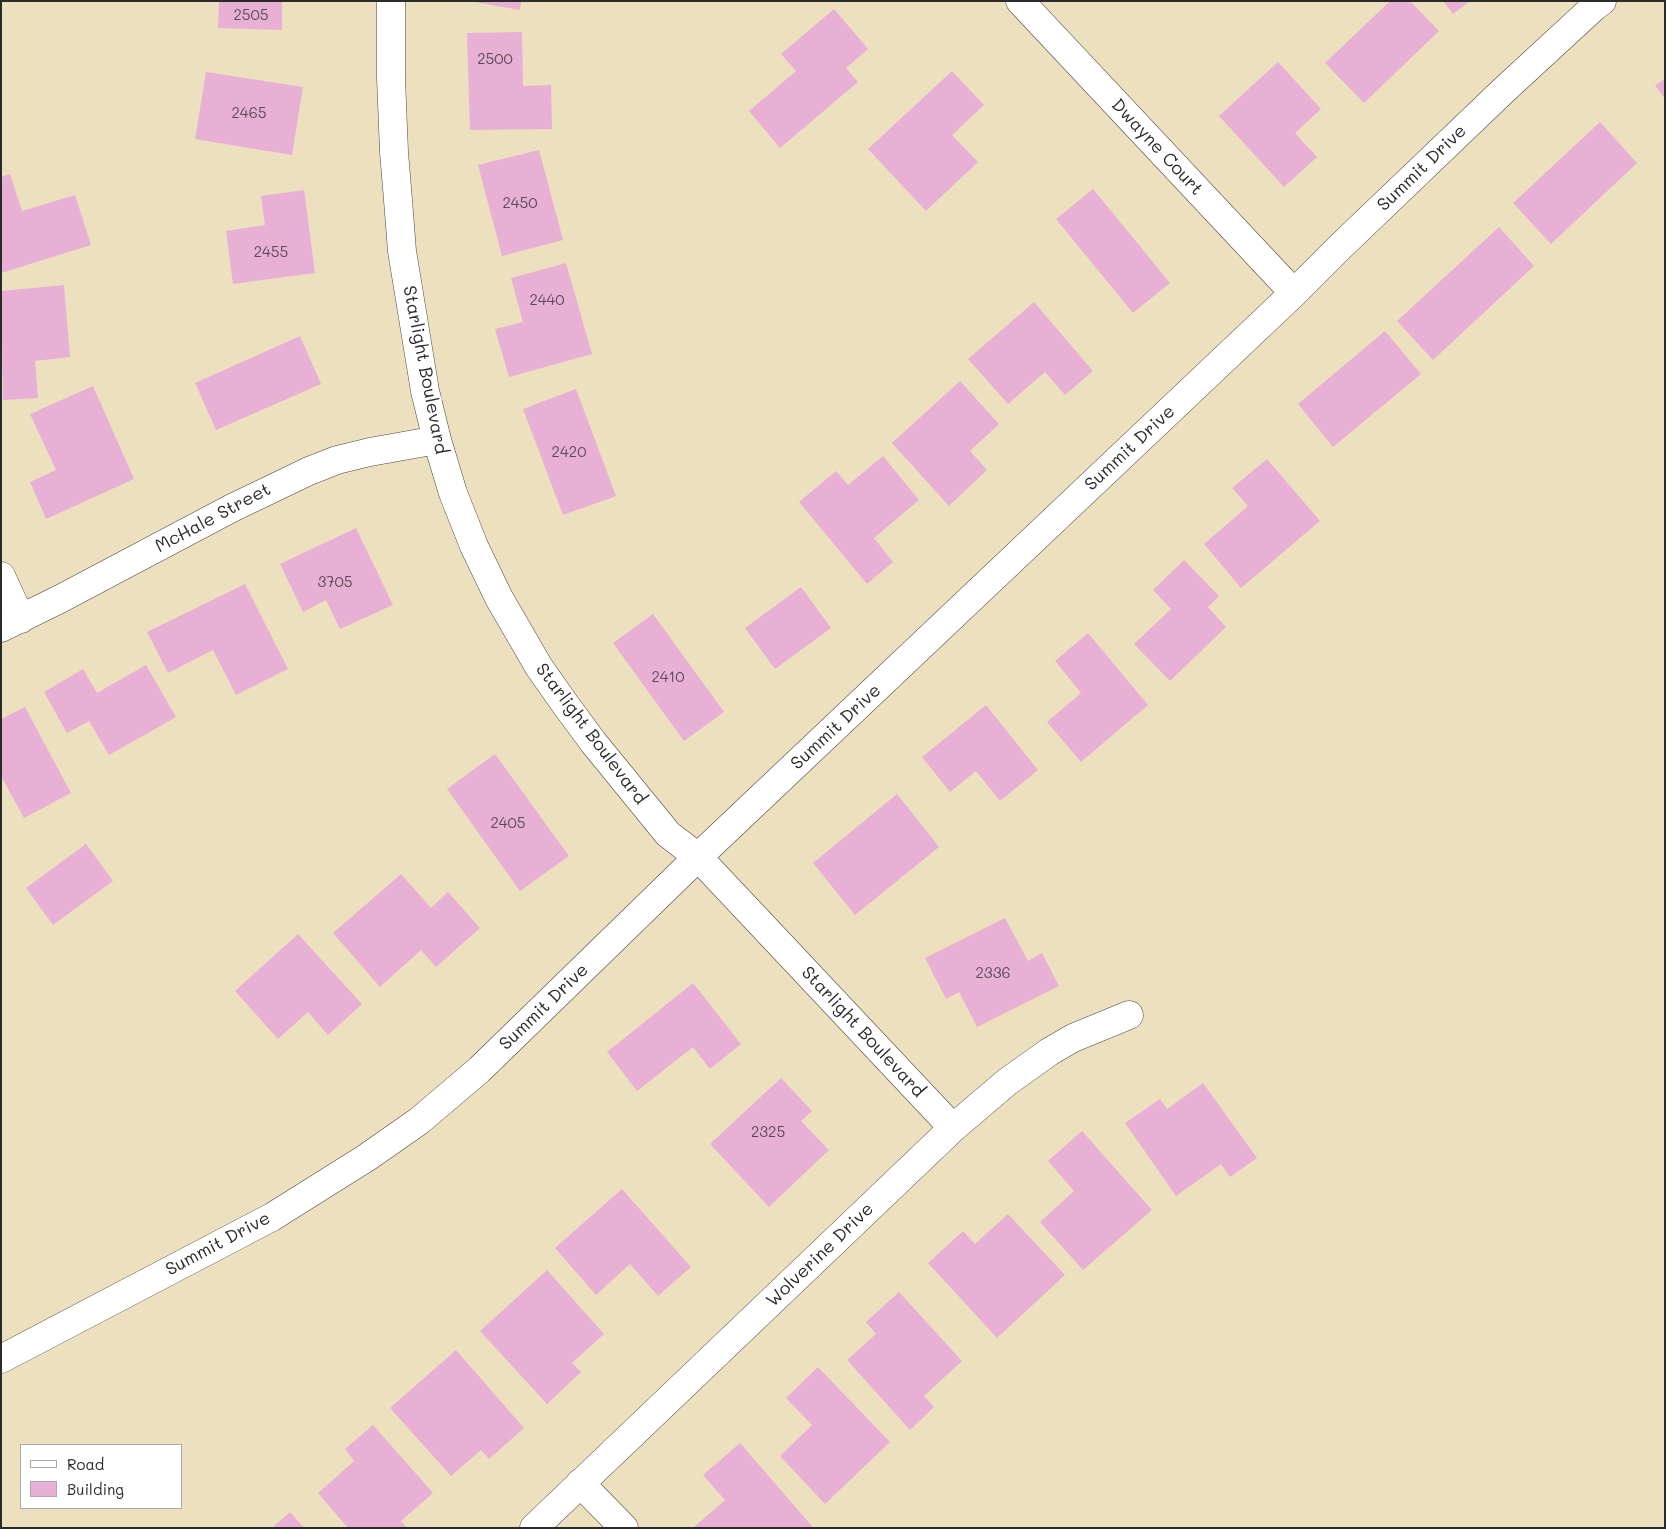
<!DOCTYPE html>
<style>
body{margin:0}
#map{position:relative;width:1666px;height:1529px;overflow:hidden;background:#ede0bf;font-family:Mali,sans-serif}
canvas{display:block}
.frame{position:absolute;inset:0;border:2px solid #2b2b2b;pointer-events:none}
.legend{position:absolute;left:20px;top:1444px;width:162px;height:65px;box-sizing:border-box;background:#fff;border:1px solid #aaa;margin:0;padding:6px 9px;list-style:none;font-size:15px;color:#2b2b2b}
.legend li{display:flex;align-items:center;gap:10px;height:25px}
.legend b{width:25px;border:1px solid #aaa}
</style>
<div id="map">
<canvas width="1666" height="1529"></canvas>
<div class="frame"></div>
<ul class="legend">
<li><b style="height:6px;background:#fff"></b>Road</li>
<li><b style="height:14px;background:#e8b0d4"></b>Building</li>
</ul>
</div>
<script>
const c = document.querySelector('canvas').getContext('2d');
c.lineJoin = 'round';
function fillPath(path, color) { c.fillStyle = color; c.fill(path, 'evenodd'); }
const poly = rows => new Path2D(rows.map(r => 'M' + r).join(''));
function trace(path, color, width, dash) { c.strokeStyle = color; c.lineWidth = width; c.lineCap = dash ? 'butt' : 'round'; c.setLineDash(dash || []); c.stroke(path); }
function label(font, color, halo, rows, align = 'center') {
  c.font = font + ' Mali,sans-serif'; c.lineWidth = 4.5; c.setLineDash([]); c.textBaseline = 'middle'; c.strokeStyle = halo; c.fillStyle = color; for (const [text, x, y, turn = 0] of rows) {
    c.save(); c.translate(x, y); c.rotate((+turn || 0) * Math.PI / 180); c.textAlign = isNaN(turn) ? turn : align; if (halo) c.strokeText(text, 0, 0); c.fillText(text, 0, 0); c.restore();
  }
}
fillPath(poly([
 [219,1,282,1,282,30,218,28],
 [469,1,521,1,520,10],
 [1390,1,1410,1,1439,31,1364,103,1325,63],
 [1443,1,1470,1,1453,14],
 [834,9,868,49,846,68,858,82,780,148,749,111,796,71,781,54],
 [522,32,523,86,551,85,552,129,470,130,467,33],
 [1278,62,1321,109,1295,133,1317,157,1284,187,1219,116],
 [952,71,984,105,952,135,978,162,926,211,868,149],
 [206,72,303,87,292,155,195,139],
 [1665,79,1665,99,1655,85],
 [1600,122,1637,163,1551,244,1513,203],
 [539,150,563,240,502,256,478,165],
 [10,174,22,211,75,195,91,245,1,273,1,177],
 [1093,189,1170,283,1133,313,1056,219],
 [304,190,315,273,233,284,226,231,265,225,261,196],
 [1499,227,1534,266,1433,360,1397,321],
 [566,263,592,354,509,377,495,329,523,322,511,278],
 [64,285,70,357,35,361,38,398,3,400,1,291],
 [1034,302,1093,371,1065,395,1045,372,1008,404,968,359],
 [1385,331,1421,374,1333,447,1298,404],
 [300,336,321,384,216,430,195,383],
 [960,381,999,424,970,451,987,470,949,506,892,443],
 [93,386,134,479,46,519,30,482,56,470,30,414],
 [576,389,616,496,563,515,523,409],
 [883,456,919,500,874,538,893,562,867,584,799,502,836,471,848,485],
 [1267,459,1320,521,1241,588,1204,544,1248,506,1232,488],
 [356,528,393,605,340,629,326,600,303,612,280,564],
 [1184,560,1219,596,1208,607,1226,627,1170,681,1134,644,1171,609,1153,590],
 [245,584,288,669,236,695,213,650,168,673,147,632],
 [801,587,831,628,775,669,745,628],
 [653,614,724,712,684,741,613,643],
 [1088,633,1148,705,1081,762,1047,722,1081,693,1055,661],
 [146,665,176,717,109,755,89,721,67,733,44,692,83,669,97,693],
 [986,705,1038,770,1000,801,976,771,950,792,922,757],
 [25,707,71,793,24,818,1,776,1,719],
 [495,754,569,856,520,891,447,789],
 [897,794,939,847,855,915,813,863],
 [86,844,113,881,53,925,26,888],
 [401,874,431,908,448,892,480,928,436,967,421,950,380,987,333,933],
 [1005,918,1028,961,1042,953,1059,986,977,1027,959,992,946,999,925,958],
 [298,934,362,1004,328,1035,308,1012,278,1039,235,991],
 [693,983,741,1044,710,1069,693,1047,637,1091,607,1052],
 [781,1078,812,1111,801,1121,829,1150,769,1207,710,1144],
 [1203,1083,1257,1158,1230,1177,1221,1164,1176,1196,1125,1123,1160,1099,1167,1109],
 [1082,1131,1152,1210,1083,1270,1040,1222,1074,1191,1048,1161],
 [622,1189,691,1267,658,1296,630,1264,596,1295,555,1248],
 [1008,1214,1065,1275,997,1338,928,1263,963,1231,975,1244],
 [547,1270,604,1334,572,1363,581,1372,547,1404,480,1331],
 [899,1292,962,1361,924,1396,934,1407,910,1430,847,1360,876,1334,866,1322],
 [456,1350,524,1428,489,1459,481,1450,451,1476,390,1408],
 [818,1367,890,1442,825,1504,780,1456,812,1425,786,1398],
 [373,1425,433,1493,401,1521,407,1528,348,1528,318,1493,354,1461,345,1449],
 [740,1443,812,1526,809,1528,693,1528,725,1500,703,1475],
 [290,1512,304,1528,272,1528]
]), '#e8b0d4');
const minor = poly([
 [391,1,391,78,394,152,398,200,402,251,425,391,437,440,453,493,474,546,499,598,539,667,565,704,593,742,668,834,698,857,953,1128],
 [1020,1,1294,293],
 [1,576,21,619],
 [1,628,60,599,232,508,309,471,337,460,370,452,437,440],
 [1,1359,272,1217,366,1158,419,1121,479,1070,698,857,1294,293,1341,246,1504,90,1594,7,1602,1],
 [580,1483,624,1528],
 [534,1528,953,1128,1007,1082,1049,1052,1073,1038,1129,1015]
]);
trace(minor, '#484641', 29);
trace(minor, '#fff', 28);
label('15px', '#5a4c55', null, [
 ["2505",251,15],
 ["2500",495,59],
 ["2465",249,113],
 ["2450",520,203],
 ["2455",271,252],
 ["2440",547,300],
 ["2420",569,452],
 ["3705",335,582],
 ["2410",668,677],
 ["2405",508,823],
 ["2336",993,973],
 ["2325",768,1132]
]);
label('18px', '#2b2b2b', '#fff', [
 ["Dwayne Court",1157,147,47],
 ["Summit Drive",1422,168,-44],
 ["Starlight Boulevard",425,370,79],
 ["Summit Drive",1130,448,-43],
 ["McHale Street",213,518,-28],
 ["Summit Drive",836,727,-43],
 ["Starlight Boulevard",591,734,53],
 ["Summit Drive",544,1007,-44],
 ["Starlight Boulevard",863,1032,47],
 ["Summit Drive",218,1244,-28],
 ["Wolverine Drive",820,1255,-44]
]);
</script>
